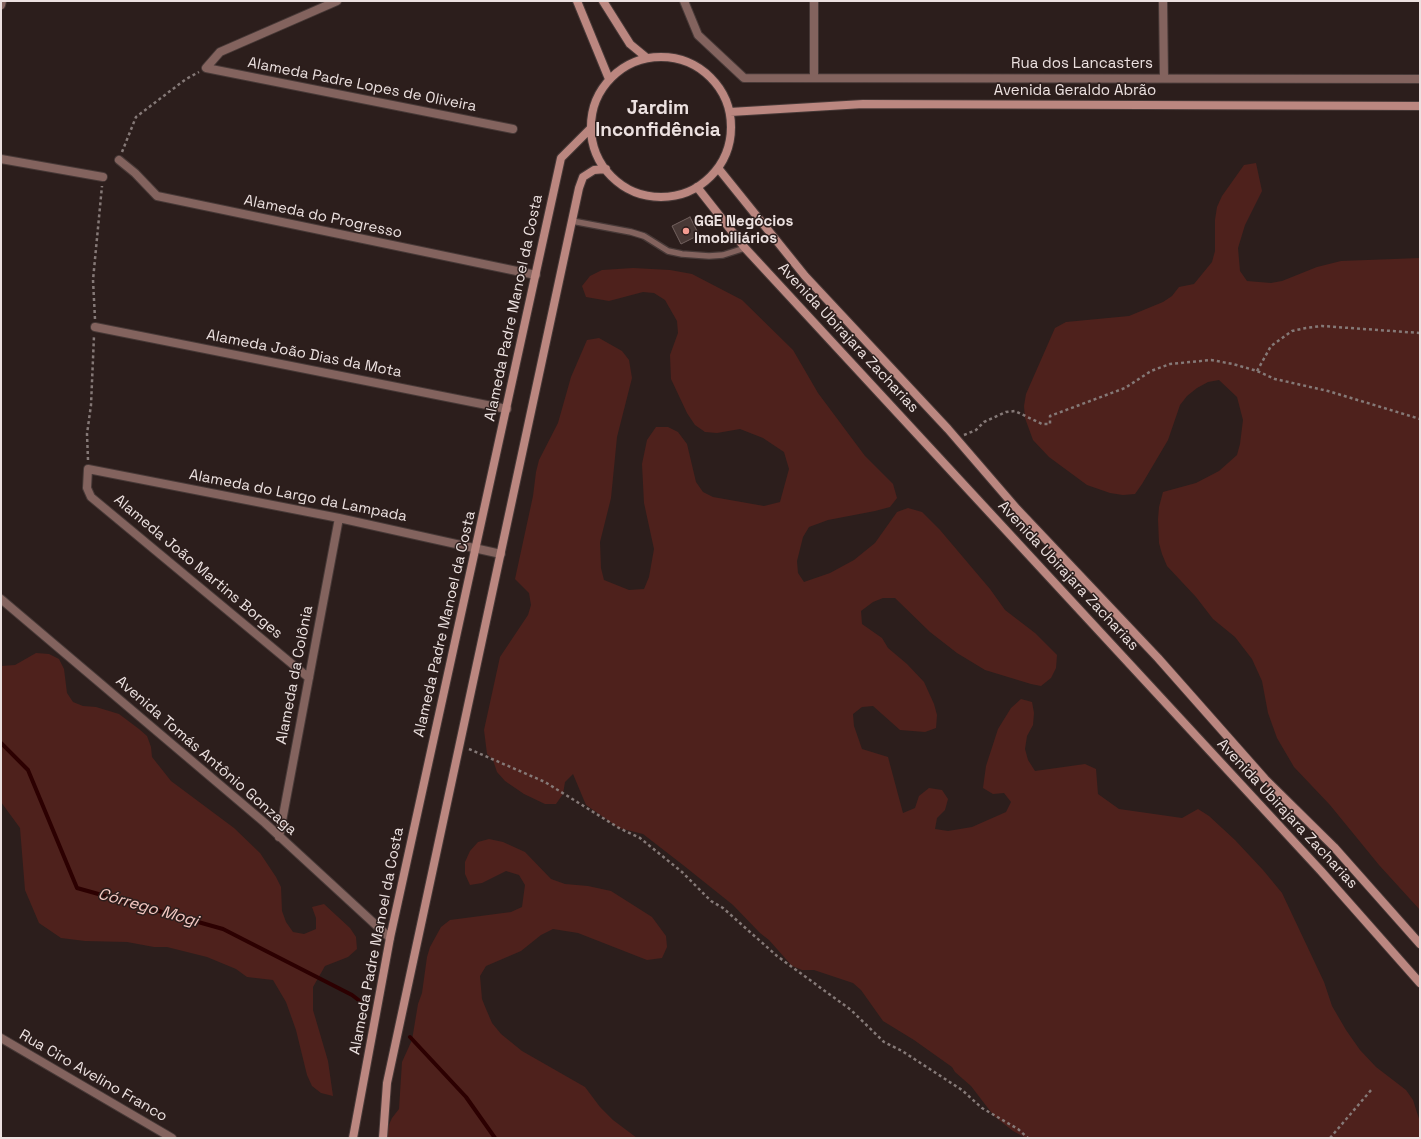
<!DOCTYPE html>
<meta charset="utf-8">
<style>
body{margin:0}
#map{position:relative;width:1421px;height:1139px;overflow:hidden;background:#2c1e1c;font-family:"Space Grotesk",sans-serif}
canvas{display:block}
.frame{position:absolute;inset:0;border:2px solid #ece1e0;pointer-events:none}
</style>
<div id="map">
<canvas width="1421" height="1139"></canvas>
<div class="frame"></div>
</div>
<script>
const c = document.querySelector('canvas').getContext('2d');
c.lineJoin = 'round';
function fillPath(path, color) { c.fillStyle = color; c.fill(path, 'evenodd'); }
const poly = rows => new Path2D(rows.map(r => 'M' + r).join(''));
function trace(path, color, width, dash) { c.strokeStyle = color; c.lineWidth = width; c.lineCap = dash ? 'butt' : 'round'; c.setLineDash(dash || []); c.stroke(path); }
function label(font, color, halo, rows, align = 'center') {
  c.font = font + ' "Space Grotesk",sans-serif'; c.lineWidth = 3; c.setLineDash([]); c.textBaseline = 'middle'; c.strokeStyle = halo; c.fillStyle = color; for (const [text, x, y, turn = 0] of rows) {
    c.save(); c.translate(x, y); c.rotate((+turn || 0) * Math.PI / 180); c.textAlign = isNaN(turn) ? turn : align; if (halo) c.strokeText(text, 0, 0); c.fillText(text, 0, 0); c.restore();
  }
}
fillPath(poly([
 [1256,163,1262,191,1245,225,1238,248,1240,271,1247,281,1271,283,1282,281,1317,267,1341,261,1420,258,1420,910,1379,865,1330,805,1294,767,1277,738,1268,713,1262,681,1252,659,1235,637,1213,619,1196,597,1167,566,1162,554,1159,543,1158,519,1159,507,1163,492,1196,483,1219,471,1237,455,1240,444,1243,420,1237,397,1219,380,1208,382,1197,388,1187,396,1180,405,1168,440,1142,484,1135,494,1123,495,1110,493,1087,485,1049,457,1033,440,1025,418,1024,406,1026,394,1055,328,1066,322,1129,316,1163,302,1172,296,1179,287,1194,284,1212,262,1215,251,1215,220,1217,207,1222,196,1244,165],
 [633,268,670,270,692,274,742,300,793,350,818,393,865,456,893,484,897,498,890,507,875,511,828,520,809,527,803,537,797,561,798,573,804,582,830,573,854,560,875,543,897,512,908,508,922,512,940,530,990,589,1005,610,1035,633,1057,655,1056,668,1051,678,1041,686,1031,684,985,670,957,653,930,632,895,598,883,598,873,602,861,611,862,624,882,638,888,648,907,664,924,682,934,704,937,715,936,728,925,732,900,730,873,706,862,707,853,714,854,726,862,749,888,757,903,813,915,808,919,796,929,788,942,790,948,799,945,810,937,818,935,829,948,831,972,827,1006,812,1011,802,1004,793,993,794,983,788,986,766,998,729,1011,708,1021,699,1032,702,1034,713,1033,725,1027,736,1025,749,1028,760,1035,771,1085,764,1096,769,1098,794,1119,809,1182,818,1198,809,1209,816,1235,840,1263,870,1282,893,1324,982,1332,1006,1346,1030,1360,1050,1376,1067,1406,1090,1413,1100,1420,1122,1420,1138,1026,1138,1013,1131,994,1116,971,1086,955,1072,952,1067,914,1040,883,1021,861,990,853,983,814,970,802,970,792,966,769,940,760,933,733,905,683,865,643,834,619,828,586,805,573,774,565,782,563,794,556,804,545,804,524,794,505,781,497,772,493,760,487,754,484,730,500,657,528,615,531,605,529,593,515,579,533,496,536,472,539,460,558,423,571,377,587,340,599,338,622,351,629,360,632,378,617,437,611,498,600,542,601,568,604,580,629,590,644,589,649,577,654,549,644,503,642,464,647,440,656,427,668,427,678,432,687,444,696,482,703,492,713,497,764,506,780,502,789,469,784,452,763,438,740,429,717,433,705,432,695,425,687,413,671,379,670,355,678,333,677,321,665,300,654,293,643,292,609,301,586,297,582,286,590,276,602,270],
 [36,653,49,654,59,659,64,669,67,693,73,702,83,706,96,707,119,714,139,729,147,736,151,747,152,757,171,781,234,828,260,853,276,877,281,887,282,911,286,922,293,932,304,934,316,929,316,918,312,907,324,904,350,928,356,937,357,949,348,957,325,966,313,987,313,1010,328,1061,333,1096,321,1093,312,1086,307,1075,296,1030,286,1002,273,980,247,977,236,969,207,957,167,947,154,947,127,942,85,941,61,938,39,923,25,890,20,828,1,802,1,666,15,665],
 [489,839,503,842,525,852,551,879,565,884,588,886,611,891,652,917,666,936,667,947,662,958,647,960,578,933,553,929,541,935,521,951,486,966,480,976,482,999,486,1009,492,1023,501,1034,522,1051,585,1087,600,1107,613,1120,637,1138,387,1138,387,1129,392,1118,399,1109,402,1062,412,1040,418,1004,422,993,427,957,430,947,441,927,450,920,511,912,522,907,525,885,519,875,506,871,482,883,470,885,465,874,465,862,470,851,478,842]
]), '#4e211c');
trace(poly([
 [1,743,28,770,77,888,223,929,352,995,365,1005],
 [410,1037,466,1097,495,1138]
]), '#2c0001', 4);
const building = poly([
 [690,217,699,235,681,244,672,226,690,217]
]);
fillPath(building, '#493936');
trace(building, '#73625f', 1);
const lane = poly([
 [572,221,631,232,644,236,668,251,682,254,709,256,723,255,745,248]
]);
const street = poly([
 [337,1,220,52,206,68,513,129],
 [684,1,698,35,744,78,1420,79],
 [814,1,814,78],
 [1163,1,1164,78],
 [1,5,2,1],
 [1,159,103,177],
 [119,160,135,173,157,196,536,275],
 [95,327,507,409],
 [1,599,265,823,390,938],
 [309,678,91,497,87,488,88,469,339,518,501,554],
 [279,837,339,518],
 [1,1038,172,1138]
]);
const secondary = poly([
 [577,1,609,79],
 [603,1,630,44,647,58],
 '591 127a70 70 0 1 1 140 0a70 70 0 1 1-140 0Z',
 [730,112,863,104,1420,106],
 [718,168,805,276,948,429,1017,509,1158,658,1265,779,1334,847,1420,944],
 [697,187,745,248,1321,871,1420,983],
 [353,1138,390,938,561,158,590,129],
 [383,1138,387,1083,579,188,583,177,594,170,606,169]
]);
trace(lane, '#473937', 8);
trace(street, '#473937', 10);
trace(secondary, '#473937', 10);
trace(poly([
 [122,152,136,117,186,79,199,72],
 [95,319,93,280,102,186],
 [1257,371,1271,346,1292,331,1306,328,1322,326,1420,333],
 [964,435,976,430,984,422,1006,412,1015,411,1042,424,1050,424,1050,416,1125,388,1151,371,1170,364,1211,360,1233,364,1257,371,1275,379,1328,391,1420,419],
 [88,460,87,434,91,405,94,336],
 [469,749,545,782,619,828,640,838,682,872,711,901,723,908,777,956,851,1010,884,1042,902,1051,962,1090,982,1108,1018,1129,1028,1138],
 [1330,1138,1372,1089]
]), '#857977', 2.5, [3, 3]);
trace(lane, '#83635e', 5.5);
trace(street, '#83635e', 8);
trace(secondary, '#bb8780', 8);
for (const [x, y, r, color] of [
 [686,231,4,"#f59c91"]
]) { const dot = new Path2D(); dot.arc(x, y, r, 0, 2 * Math.PI); c.fillStyle = color; c.fill(dot); trace(dot, '#2c1e1c', 1.5); }
label('15px', '#ece1e0', '#2c1e1c', [
 ["Rua dos Lancasters",1082,64],
 ["Alameda Padre Lopes de Oliveira",362,85,11],
 ["Avenida Geraldo Abrão",1075,91],
 ["Alameda do Progresso",323,217,12],
 ["Alameda Padre Manoel da Costa",514,308,-78],
 ["Avenida Ubirajara Zacharias",848,338,47],
 ["Alameda João Dias da Mota",304,354,11],
 ["Alameda do Largo da Lampada",298,496,11],
 ["Alameda João Martins Borges",198,567,40],
 ["Avenida Ubirajara Zacharias",1068,576,47],
 ["Alameda Padre Manoel da Costa",445,624,-77],
 ["Alameda da Colônia",295,675,-79],
 ["Avenida Tomás Antônio Gonzaga",206,756,41],
 ["Avenida Ubirajara Zacharias",1287,814,47],
 ["Alameda Padre Manoel da Costa",377,941,-79],
 ["Rua Ciro Avelino Franco",93,1076,30]
]);
label('bold 15px', '#ece1e0', '#2c1e1c', [
 ["GGE Negócios",694,222],
 ["Imobiliários",694,239]
], 'left');
label('italic 16px', '#f6cac4', '#2c1e1c', [
 ["Córrego Mogi",148,908,16]
]);
label('bold 19px', '#ece1e0', '#2c1e1c', [
 ["Jardim",658,109],
 ["Inconfidência",658,131]
]);
</script>
